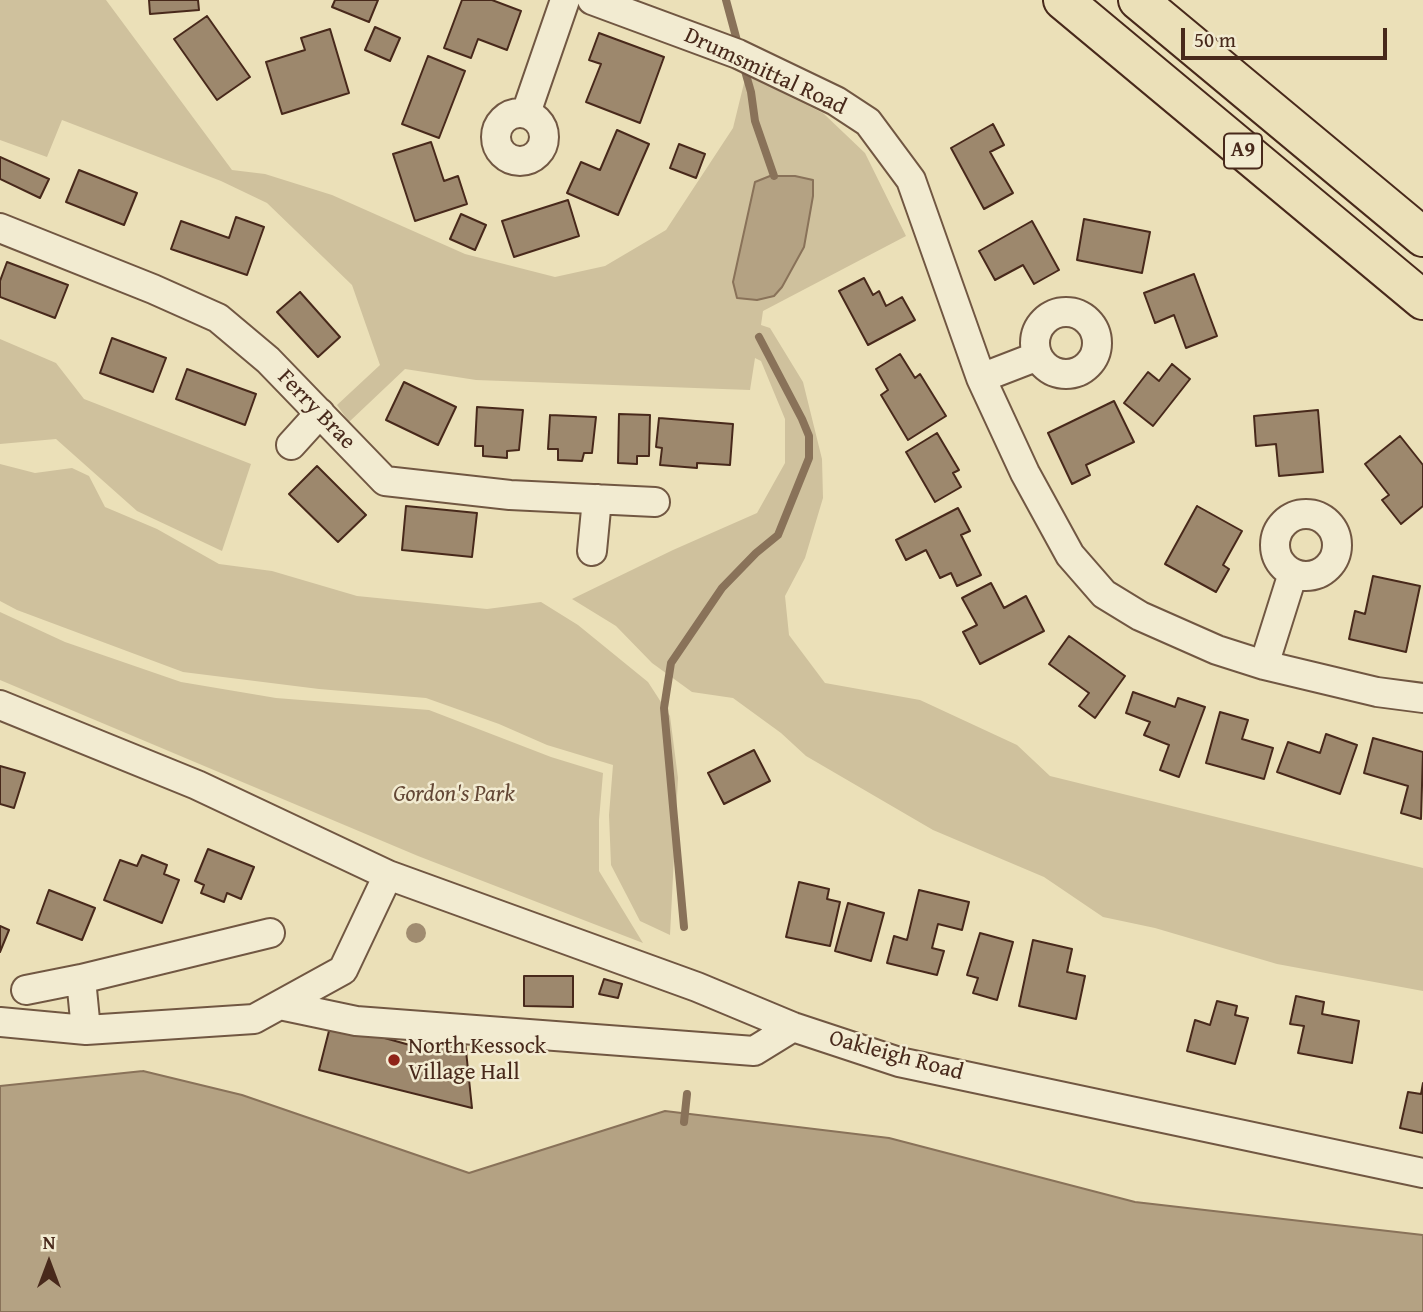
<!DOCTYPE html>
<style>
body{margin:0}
#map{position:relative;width:1423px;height:1312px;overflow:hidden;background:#ebe0b8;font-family:"Gentium Book Plus",serif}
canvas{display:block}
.north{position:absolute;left:14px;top:1228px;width:70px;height:70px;-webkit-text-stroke:5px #f2ebd1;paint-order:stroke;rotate:0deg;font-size:19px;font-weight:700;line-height:28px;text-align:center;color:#48291b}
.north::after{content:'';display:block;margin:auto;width:24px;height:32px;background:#48291b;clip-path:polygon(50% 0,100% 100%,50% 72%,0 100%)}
.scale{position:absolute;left:1181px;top:28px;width:206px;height:32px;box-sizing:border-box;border:4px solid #48291b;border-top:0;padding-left:9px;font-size:21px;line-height:24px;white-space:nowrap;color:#48291b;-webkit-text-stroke:5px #f2ebd1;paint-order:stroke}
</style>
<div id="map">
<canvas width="1423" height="1312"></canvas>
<div class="north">N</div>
<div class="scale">50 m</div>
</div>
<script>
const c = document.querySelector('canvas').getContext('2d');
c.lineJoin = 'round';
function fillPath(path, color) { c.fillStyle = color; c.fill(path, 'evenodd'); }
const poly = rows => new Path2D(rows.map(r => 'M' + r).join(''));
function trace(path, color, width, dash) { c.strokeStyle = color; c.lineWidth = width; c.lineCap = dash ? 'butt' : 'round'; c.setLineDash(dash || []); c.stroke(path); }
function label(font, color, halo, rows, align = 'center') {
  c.font = font + ' "Gentium Book Plus",serif'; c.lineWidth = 5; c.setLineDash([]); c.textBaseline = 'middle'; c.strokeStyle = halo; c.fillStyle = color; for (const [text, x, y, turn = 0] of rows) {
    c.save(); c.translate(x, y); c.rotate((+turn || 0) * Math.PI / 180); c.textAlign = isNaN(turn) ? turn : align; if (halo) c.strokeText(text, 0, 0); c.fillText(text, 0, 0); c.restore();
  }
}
fillPath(poly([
 [0,0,106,0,232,170,265,174,332,195,465,254,555,277,605,266,666,230,733,128,746,75,823,113,865,153,906,236,763,311,761,325,770,328,803,382,822,459,823,498,805,558,785,596,789,635,825,683,920,700,1017,745,1050,776,1423,868,1423,991,1277,964,1155,928,1103,917,1044,877,933,830,806,756,781,733,733,698,692,692,652,663,616,626,572,599,673,550,757,513,785,463,785,419,761,361,755,358,750,390,476,380,405,369,349,422,337,405,380,365,352,285,267,203,221,181,62,120,47,157,0,140],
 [0,339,56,363,84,399,251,464,222,551,137,511,56,439,0,444],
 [0,464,35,473,72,468,89,476,105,507,157,529,219,564,272,571,357,596,487,609,541,602,578,625,648,682,670,716,678,778,670,935,640,921,611,865,609,815,613,765,547,745,499,724,426,698,319,689,183,672,17,610,0,601],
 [0,612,65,642,181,682,276,698,429,710,551,757,603,773,599,820,599,871,643,943,418,856,0,680]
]), '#cfc19d');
const water = poly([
 [770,176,795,176,813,180,813,196,804,247,782,287,774,296,757,300,737,298,733,282,755,182,770,176],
 [143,1071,242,1095,469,1173,665,1111,889,1138,1135,1202,1423,1235,1423,1312,0,1312,0,1086,143,1071]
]);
fillPath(water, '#b4a283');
trace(water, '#897259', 2);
trace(poly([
 [726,0,739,48],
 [743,64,751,92,755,121,774,176],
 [684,927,664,708,671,663,722,588,756,553,778,535,809,458,809,436,802,419,759,337],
 [684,1122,687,1094]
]), '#897259', 8);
const building = poly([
 [149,0,198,0,199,10,150,14,149,0],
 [335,0,378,0,369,22,332,7,335,0],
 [462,0,492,0,521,11,507,50,478,39,471,58,444,48,462,0],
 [207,16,250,77,217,100,174,39,207,16],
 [375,27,400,38,390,61,365,50,375,27],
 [330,29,349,93,282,114,266,62,305,50,301,38,330,29],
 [599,33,664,57,640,123,586,102,601,64,589,60,599,33],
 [428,56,465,71,439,138,402,124,428,56],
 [993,124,1004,145,990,152,1013,193,984,209,951,148,993,124],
 [617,130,649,144,618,215,567,193,581,162,600,170,617,130],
 [431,142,444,181,458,176,467,204,415,221,393,154,431,142],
 [679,144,705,154,696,178,670,168,679,144],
 [0,157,49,179,40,198,0,179,0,157],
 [79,170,137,193,124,225,66,202,79,170],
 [568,200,579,236,514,257,502,221,568,200],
 [461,214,486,225,475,250,450,239,461,214],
 [236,217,264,227,247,275,171,249,181,221,229,238,236,217],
 [1084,219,1150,232,1142,273,1077,260,1084,219],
 [1032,221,1059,270,1034,284,1023,265,995,280,979,251,1032,221],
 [7,262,68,285,55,318,0,297,0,281,7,262],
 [1194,274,1217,336,1186,348,1174,315,1155,323,1144,293,1194,274],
 [864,278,873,295,879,291,886,306,902,297,915,320,868,345,839,291,864,278],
 [300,292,340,337,318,357,277,312,300,292],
 [112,338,166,358,153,392,100,373,112,338],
 [900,354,915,378,920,374,946,416,908,440,881,395,888,390,876,369,900,354],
 [1172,364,1190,379,1153,426,1124,403,1148,372,1159,381,1172,364],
 [187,369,256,394,245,425,176,399,187,369],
 [404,382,456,407,438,445,386,420,404,382],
 [1114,401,1134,442,1086,465,1090,475,1072,484,1048,433,1114,401],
 [477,407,523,410,519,450,507,451,507,458,483,456,483,446,475,446,477,407],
 [1318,410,1323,472,1279,476,1276,444,1256,446,1254,416,1318,410],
 [619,414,650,415,649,456,637,456,637,464,618,463,619,414],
 [550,415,596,417,592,453,584,453,582,461,558,460,558,449,548,449,550,415],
 [659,418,733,424,730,465,697,463,697,468,660,465,662,448,656,447,659,418],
 [937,433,959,470,953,473,961,487,935,502,906,452,937,433],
 [1400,436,1423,465,1423,506,1401,524,1382,500,1389,495,1365,464,1400,436],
 [317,466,366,515,338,542,289,494,317,466],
 [406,506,477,513,472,557,402,550,406,506],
 [1197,506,1242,531,1223,565,1229,569,1216,592,1165,564,1197,506],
 [958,508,970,531,961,535,981,575,957,586,951,573,940,578,926,550,906,560,896,540,958,508],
 [1373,576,1420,586,1406,652,1349,639,1355,611,1365,614,1373,576],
 [991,583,1004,608,1026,596,1044,631,980,664,963,632,977,625,962,598,991,583],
 [1069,636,1125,676,1095,718,1079,706,1089,693,1049,664,1069,636],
 [1133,692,1175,707,1178,698,1205,707,1179,777,1160,770,1169,745,1144,735,1150,722,1126,713,1133,692],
 [1220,712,1248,720,1242,739,1273,748,1264,779,1206,763,1220,712],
 [1326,734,1357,745,1340,794,1277,772,1288,742,1320,753,1326,734],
 [1373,738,1423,752,1421,819,1401,813,1408,786,1364,773,1373,738],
 [754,750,770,781,724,804,708,773,754,750],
 [0,766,25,773,14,808,0,804,0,766],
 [208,849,254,867,241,899,227,893,224,902,201,893,204,885,195,881,208,849],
 [142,855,167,865,164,874,179,880,162,923,104,900,120,860,137,866,142,855],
 [799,882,829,889,827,899,840,902,830,946,786,937,799,882],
 [49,890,95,908,82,940,37,923,49,890],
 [919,890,969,902,962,930,938,924,932,948,944,951,937,975,887,963,894,936,907,940,919,890],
 [848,903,884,913,871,961,835,951,848,903],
 [0,926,9,930,0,952,0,926],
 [980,933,1013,942,997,1000,973,993,978,978,967,975,980,933],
 [1033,940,1072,949,1067,972,1085,976,1076,1019,1019,1006,1033,940],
 [524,976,573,976,573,1007,524,1006,524,976],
 [604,979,622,984,618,998,599,994,604,979],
 [1296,996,1324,1002,1322,1014,1359,1021,1352,1063,1298,1053,1304,1026,1290,1024,1296,996],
 [1217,1001,1237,1006,1235,1015,1248,1018,1235,1064,1187,1051,1195,1020,1210,1025,1217,1001],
 [331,1023,424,1049,428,1036,465,1041,472,1108,319,1070,331,1023],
 [1423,1083,1423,1133,1400,1128,1408,1092,1421,1094,1423,1083]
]);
fillPath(building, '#9d886d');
trace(building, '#48291b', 2);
const minor = poly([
 [592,0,738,54,836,101,868,122,911,180,981,378,1025,473,1070,555,1104,594,1140,616,1217,650,1264,665,1377,692,1423,698],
 [526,113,565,0],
 '496 137a24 24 0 1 1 48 0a24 24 0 1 1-48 0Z',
 [0,228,153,289,218,318,268,360,385,481,510,495,655,502],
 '1035 343a31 31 0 1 1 62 0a31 31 0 1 1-62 0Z',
 [981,378,1038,356],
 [291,445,320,413],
 '1275 545a31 31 0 1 1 62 0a31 31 0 1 1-62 0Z',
 [592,551,597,499],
 [1264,665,1293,573],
 [0,705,197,785,388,875,697,987,793,1027,899,1062,1423,1173],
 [81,979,270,933],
 [26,990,81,979,86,1030],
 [280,1005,356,1021,754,1051,793,1027],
 [0,1022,86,1030,254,1019,343,970,388,875]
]);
const highway = poly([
 [1063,0,1423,300],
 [1138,0,1423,237]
]);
trace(minor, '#715742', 32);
trace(highway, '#48291b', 42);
trace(minor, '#f2ebd1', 28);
trace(highway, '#ebe0b8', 38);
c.fillStyle = '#a08c70';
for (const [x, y] of [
 [416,933]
]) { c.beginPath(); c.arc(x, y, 10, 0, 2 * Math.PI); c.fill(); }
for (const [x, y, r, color] of [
 [394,1060,7,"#8f2418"]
]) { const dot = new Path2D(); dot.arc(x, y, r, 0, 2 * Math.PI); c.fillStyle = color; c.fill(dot); trace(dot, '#f2ebd1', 2.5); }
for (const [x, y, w] of [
 [1243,151,38]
]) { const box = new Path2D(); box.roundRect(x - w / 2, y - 17.5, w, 35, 5); c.fillStyle = '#f2ebd1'; c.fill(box); trace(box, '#48291b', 2); }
label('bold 21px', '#48291b', null, [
 ["A9",1243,151]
]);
label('23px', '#48291b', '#f2ebd1', [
 ["Drumsmittal Road",765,72,25],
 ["Ferry Brae",316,410,46],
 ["Oakleigh Road",896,1056,15]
]);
label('italic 23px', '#634735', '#f2ebd1', [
 ["Gordon's Park",454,795]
]);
label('23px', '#48291b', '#f2ebd1', [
 ["North Kessock",408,1047],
 ["Village Hall",408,1073]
], 'left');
</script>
